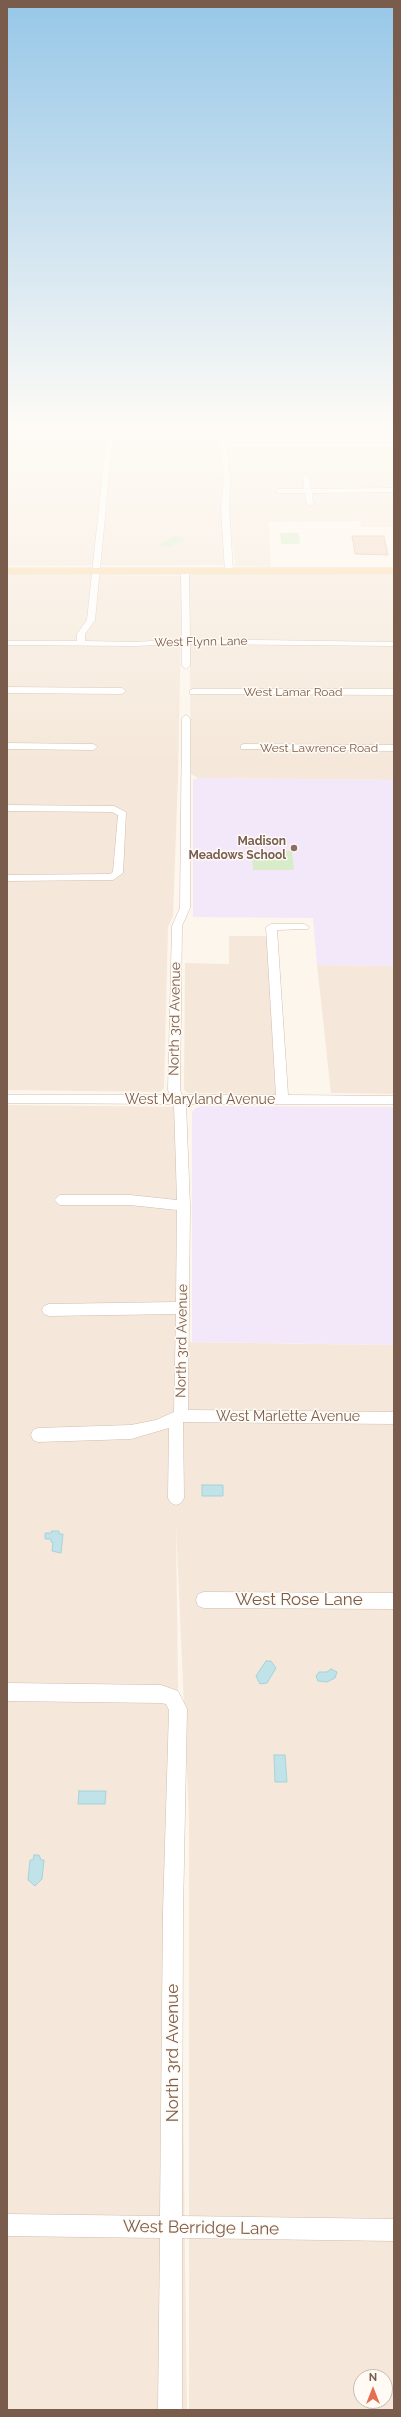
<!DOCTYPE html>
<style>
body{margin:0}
#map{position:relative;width:401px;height:2417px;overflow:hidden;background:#fdf6ec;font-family:Raleway,sans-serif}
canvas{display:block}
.frame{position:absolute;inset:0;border:8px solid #7a5c4d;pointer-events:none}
.north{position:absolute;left:353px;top:2369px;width:40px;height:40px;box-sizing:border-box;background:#fffaf3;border:1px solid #cabbb1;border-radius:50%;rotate:0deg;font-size:11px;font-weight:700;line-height:16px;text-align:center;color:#7a5c4d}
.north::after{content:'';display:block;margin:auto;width:14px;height:18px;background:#e76f51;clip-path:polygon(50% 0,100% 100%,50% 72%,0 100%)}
</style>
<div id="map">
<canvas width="401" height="2417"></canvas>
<div class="frame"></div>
<div class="north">N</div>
</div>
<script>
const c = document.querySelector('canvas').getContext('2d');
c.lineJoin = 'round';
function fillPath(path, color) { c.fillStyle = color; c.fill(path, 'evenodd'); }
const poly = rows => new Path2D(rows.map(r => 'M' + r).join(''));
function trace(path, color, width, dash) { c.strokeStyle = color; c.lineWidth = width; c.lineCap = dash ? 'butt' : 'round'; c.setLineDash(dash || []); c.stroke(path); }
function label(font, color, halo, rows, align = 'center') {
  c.font = font + ' Raleway,sans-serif'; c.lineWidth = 3; c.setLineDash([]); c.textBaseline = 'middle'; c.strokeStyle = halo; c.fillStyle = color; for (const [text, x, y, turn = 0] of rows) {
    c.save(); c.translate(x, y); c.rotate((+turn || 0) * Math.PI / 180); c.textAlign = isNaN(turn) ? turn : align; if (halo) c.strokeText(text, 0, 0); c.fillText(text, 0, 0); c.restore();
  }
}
fillPath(poly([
 [7,425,217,425,223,480,221,509,225,565,7,566],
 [226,425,394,425,394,527,361,527,360,521,269,522,271,567,235,566,229,513,230,483],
 [9,574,182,576,178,778,173,916,168,927,164,1088,160,1092,7,1090,7,582],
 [193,574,394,575,394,780,198,778,191,774,189,576],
 [229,936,267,936,277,1094,188,1093,184,1090,185,963,229,964],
 [317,965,394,966,394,1094,331,1093],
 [7,1105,181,1107,182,1342,394,1345,394,2410,189,2410,189,1819,176,1526,187,2410,7,2410],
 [361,2377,385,2377,385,2401,361,2401]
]), '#f5e8da');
fillPath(poly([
 [198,778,394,780,394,966,317,965,313,918,193,917,193,780],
 [202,1106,394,1107,394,1345,192,1342,192,1112,196,1108]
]), '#f3e8fa');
fillPath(poly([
 [280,533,299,533,300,544,281,544],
 [175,536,185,540,168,548,157,545],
 [292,851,294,870,253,870,252,852]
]), '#d8ecc9');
const water = poly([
 [202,1485,223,1485,223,1496,202,1496,202,1485],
 [52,1531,59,1531,59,1534,63,1534,61,1553,52,1551,53,1542,51,1542,51,1539,45,1539,45,1533,51,1533,52,1531],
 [266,1661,271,1661,276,1668,267,1683,260,1684,256,1676,266,1661],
 [331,1669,337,1672,335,1678,327,1682,318,1681,316,1676,319,1672,327,1672,331,1669],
 [274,1755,285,1755,287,1782,275,1782,274,1755],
 [79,1791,106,1791,105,1804,78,1804,79,1791],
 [34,1855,39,1855,41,1860,44,1860,42,1879,35,1886,28,1880,30,1860,33,1860,34,1855]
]);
fillPath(water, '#bfe3e8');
trace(water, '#a5d3da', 1);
const building = poly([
 [352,536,384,536,388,555,355,554,352,536]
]);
fillPath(building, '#f3d5c3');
trace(building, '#e6bba3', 1);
const minor = poly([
 [219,425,225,425,227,443,394,443,394,447,227,447,230,482,229,508,233,571,229,573,225,571,221,508,224,482,219,425],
 [110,432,113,434,95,620,85,634,85,641,135,642,182,639,181,571,185,569,189,571,190,639,394,642,394,646,190,644,190,666,186,669,182,666,182,644,135,646,7,645,7,641,77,641,77,634,87,620,107,434,110,432],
 [306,474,309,476,311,489,394,488,394,492,312,493,313,504,310,506,307,504,305,493,279,493,276,491,279,489,304,489,303,476,306,474],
 [7,687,122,688,126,691,122,694,7,693,7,687],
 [193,689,394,689,394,695,190,694,190,690,193,689],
 [186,715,190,718,190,908,182,926,180,1090,182,1095,276,1095,266,927,271,924,304,924,309,927,308,929,277,930,288,1095,394,1096,394,1104,186,1104,190,1206,188,1410,394,1412,394,1424,183,1422,184,1498,181,1503,176,1505,171,1503,168,1498,169,1428,131,1439,38,1442,33,1440,31,1435,33,1430,38,1428,131,1425,156,1420,174,1412,176,1314,49,1316,44,1314,42,1310,44,1306,49,1304,176,1302,177,1210,130,1205,60,1205,54,1200,60,1195,130,1195,177,1200,174,1104,7,1103,7,1095,170,1095,168,1090,172,926,180,908,182,718,186,715],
 [7,743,93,744,98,747,93,750,7,749,7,743],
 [244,744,394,745,394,751,241,749,241,745,244,744],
 [7,805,114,806,126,812,123,873,113,880,7,881,7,875,110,874,113,872,118,815,112,812,7,811,7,805],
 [204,1592,394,1593,394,1609,204,1608,198,1606,196,1600,198,1594,204,1592],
 [7,1683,161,1685,178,1691,187,1709,183,1912,182,2216,394,2219,394,2241,182,2238,182,2410,158,2410,160,2238,7,2236,7,2214,160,2216,163,1912,169,1710,166,1704,161,1703,7,1701,7,1683]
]);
const major = poly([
 [7,568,394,568,394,574,7,574,7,568]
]);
trace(minor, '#d1beb0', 1);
trace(major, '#dad1cd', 1);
fillPath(minor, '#fff');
fillPath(major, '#fbd9a5');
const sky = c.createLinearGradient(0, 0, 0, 764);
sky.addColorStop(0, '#97c7e8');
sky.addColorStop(0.56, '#fefbf6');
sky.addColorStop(1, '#fefbf600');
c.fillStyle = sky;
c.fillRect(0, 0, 401, 764);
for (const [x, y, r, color] of [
 [294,848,4,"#8d6e63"]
]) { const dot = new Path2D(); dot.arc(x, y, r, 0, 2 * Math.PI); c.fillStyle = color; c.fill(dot); trace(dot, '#fffaf3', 1.5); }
label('12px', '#7a5c4d', '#fffaf3', [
 ["West Flynn Lane",201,642,-1],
 ["West Lamar Road",293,692],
 ["West Lawrence Road",319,748]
]);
label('bold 12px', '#785e54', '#fffaf3', [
 ["Madison",286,841],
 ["Meadows School",286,855]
], 'right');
label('14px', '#7a5c4d', '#fffaf3', [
 ["North 3rd Avenue",175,1019,-89],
 ["West Maryland Avenue",200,1100],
 ["North 3rd Avenue",182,1341,-89],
 ["West Marlette Avenue",288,1417]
]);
label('17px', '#7a5c4d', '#fffaf3', [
 ["West Rose Lane",299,1600],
 ["North 3rd Avenue",173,2053,-90],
 ["West Berridge Lane",201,2228,1]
]);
</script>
